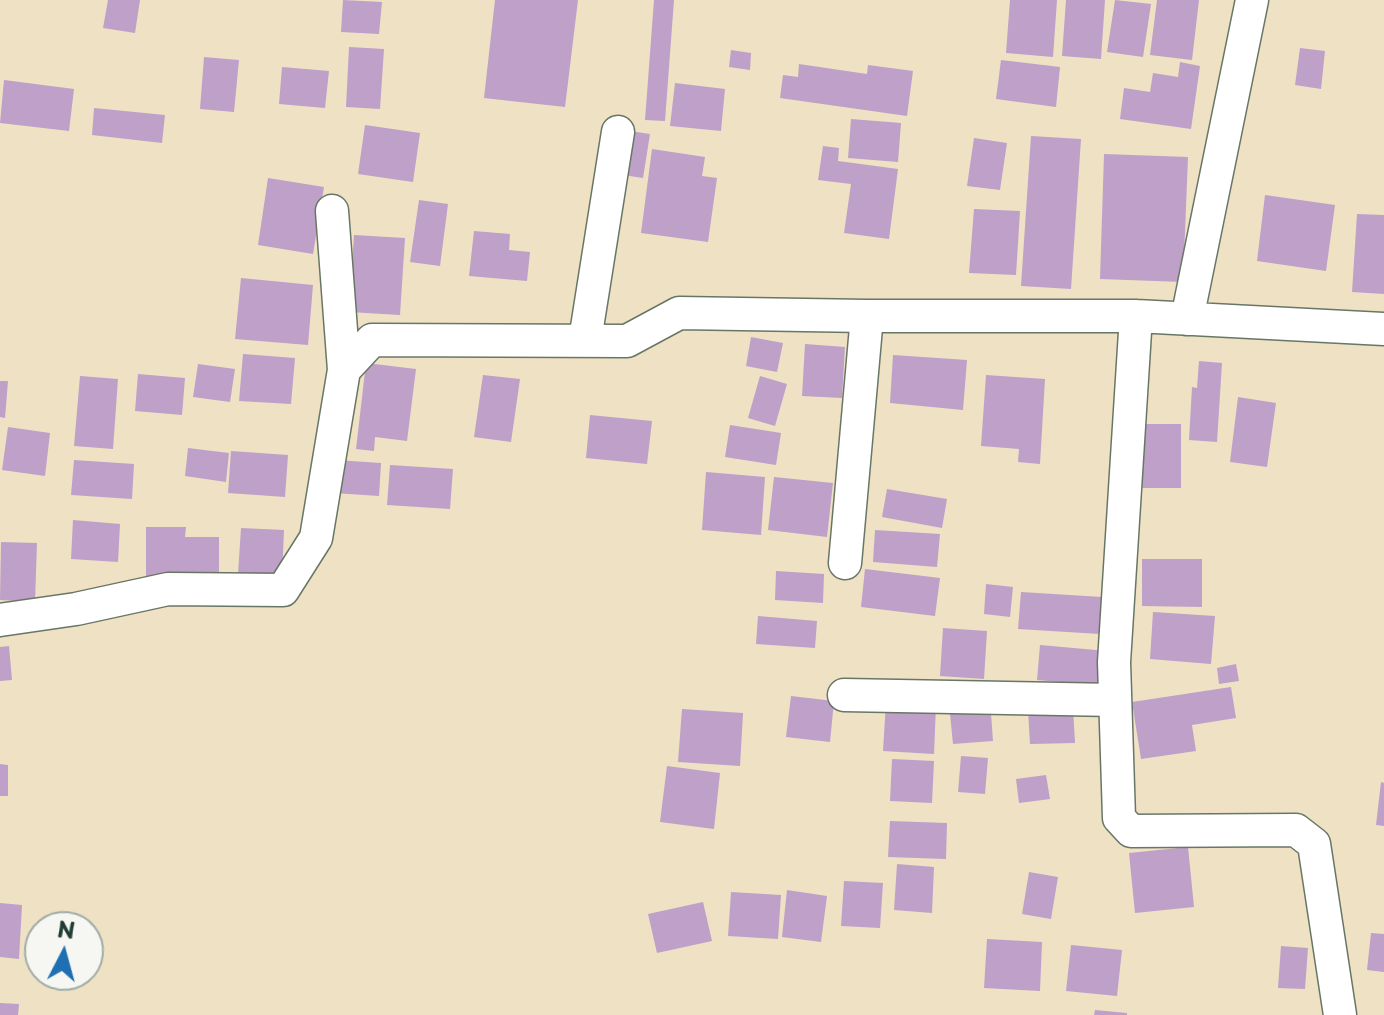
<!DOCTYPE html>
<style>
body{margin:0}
#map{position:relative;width:1384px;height:1015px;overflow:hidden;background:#efe1c4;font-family:"Playpen Sans",sans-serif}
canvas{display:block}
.north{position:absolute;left:24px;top:911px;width:80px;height:80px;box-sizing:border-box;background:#f6f6f2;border:2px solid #a0aca6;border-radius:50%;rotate:6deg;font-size:22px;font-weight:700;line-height:32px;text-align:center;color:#1f3d34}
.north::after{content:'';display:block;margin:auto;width:28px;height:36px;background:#1f6fb2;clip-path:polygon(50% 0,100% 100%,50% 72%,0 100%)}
</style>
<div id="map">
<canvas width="1384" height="1015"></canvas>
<div class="north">N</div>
</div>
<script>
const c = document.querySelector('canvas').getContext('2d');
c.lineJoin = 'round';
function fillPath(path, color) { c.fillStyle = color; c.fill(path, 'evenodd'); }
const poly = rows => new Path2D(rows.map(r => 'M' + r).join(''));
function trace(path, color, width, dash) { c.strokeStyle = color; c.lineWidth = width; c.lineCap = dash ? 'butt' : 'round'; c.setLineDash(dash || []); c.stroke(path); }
fillPath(poly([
 [108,0,140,0,135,33,103,28],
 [343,0,382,2,379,34,341,32],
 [495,0,578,0,565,107,484,98],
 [654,0,674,0,665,121,645,120],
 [1010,0,1057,0,1053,57,1006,53],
 [1066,0,1105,0,1101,59,1062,56],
 [1115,0,1151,4,1143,57,1107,52],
 [1157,0,1199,0,1192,60,1150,55],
 [349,47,384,49,380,109,346,107],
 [1300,48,1325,51,1321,89,1295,85],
 [731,50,751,53,750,70,729,67],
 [204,57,239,60,234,112,200,109],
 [1001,60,1060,67,1056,107,996,99],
 [1180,62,1200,66,1191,129,1120,119,1124,88,1150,92,1153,73,1178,77],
 [799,64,867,74,868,65,913,71,907,116,780,98,783,75,798,77],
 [282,67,329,71,325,108,279,104],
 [4,80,74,89,69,131,0,123],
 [675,83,725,89,721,131,670,126],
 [94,108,165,115,162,143,92,135],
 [851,119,901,123,898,162,848,158],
 [365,125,420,133,413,182,358,174],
 [630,131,650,134,643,178,623,175],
 [1031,136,1081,139,1071,289,1021,286],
 [974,138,1007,143,1000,190,967,186],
 [823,146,839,148,838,161,898,169,889,239,844,233,851,184,818,180],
 [652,149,705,157,702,176,717,178,708,242,641,233],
 [1104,154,1188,157,1183,282,1100,279],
 [268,178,324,187,313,254,258,245],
 [1265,195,1335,205,1326,271,1257,261],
 [419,200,448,204,440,266,410,262],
 [974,209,1020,211,1016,275,969,273],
 [1357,214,1384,215,1384,294,1352,292],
 [474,231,510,234,509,250,530,252,527,281,469,276],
 [354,235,405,238,400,315,349,312],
 [241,278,313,285,308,345,235,339],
 [751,337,783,343,777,372,746,366],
 [805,344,845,347,842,398,802,396],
 [243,354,295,358,291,404,239,401],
 [893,355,967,360,963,410,890,403],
 [1199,361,1222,363,1217,442,1189,440,1192,387,1197,388],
 [366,363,416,369,407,441,375,437,374,451,356,449],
 [198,364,235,369,230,402,193,397],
 [138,374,185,378,182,415,135,411],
 [483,375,520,379,511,442,474,437],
 [986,375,1045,379,1040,464,1018,462,1019,449,981,446],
 [80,376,118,379,113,449,74,446],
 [760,376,787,384,775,426,748,418],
 [0,381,8,381,5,418,0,417],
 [1238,397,1276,403,1267,467,1230,462],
 [590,415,652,421,647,464,586,458],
 [1142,424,1181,424,1181,488,1142,488],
 [730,425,781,433,776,465,725,457],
 [8,427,50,433,45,476,2,470],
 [188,448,229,453,226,482,185,476],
 [231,451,288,455,285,497,228,493],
 [74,460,134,464,132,499,71,495],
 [336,460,381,463,379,496,334,493],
 [390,465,453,469,450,509,387,505],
 [706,472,765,477,761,535,702,530],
 [774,477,833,483,827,537,768,530],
 [887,489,947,499,942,528,882,517],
 [73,520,120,524,118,562,71,559],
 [146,527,186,527,185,537,219,537,219,579,146,579],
 [241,528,284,530,282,577,238,574],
 [875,530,940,534,937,567,873,562],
 [1,542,37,543,35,602,0,600],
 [1142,559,1202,559,1202,607,1142,606],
 [865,569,940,578,935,616,861,607],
 [776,571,824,574,823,603,775,600],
 [986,584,1013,587,1010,617,984,614],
 [1021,592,1102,597,1100,634,1018,629],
 [1153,612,1215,616,1211,664,1150,659],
 [758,616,817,621,815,648,756,644],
 [943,628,987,631,984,679,940,676],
 [1040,645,1107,651,1105,686,1037,680],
 [9,646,12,680,0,681,0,647],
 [1236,664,1239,681,1219,684,1217,668],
 [1231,687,1236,718,1192,725,1196,751,1141,759,1132,702],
 [791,696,834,701,830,742,786,737],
 [990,700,993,741,953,744,949,704],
 [886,702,936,705,934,754,883,751],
 [1073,708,1075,743,1030,744,1028,710],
 [682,709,743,713,740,766,678,762],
 [961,756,988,758,985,794,958,792],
 [892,759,934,761,932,803,890,801],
 [0,764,8,765,8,796,0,796],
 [667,766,720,773,714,829,660,822],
 [1046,775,1050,799,1019,803,1016,779],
 [1381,782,1384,783,1384,826,1376,825],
 [890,821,947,823,946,859,888,857],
 [1188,847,1194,907,1135,913,1129,853],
 [897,864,934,867,932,913,894,910],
 [1029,872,1058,877,1051,919,1022,914],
 [844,881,883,883,880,928,841,926],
 [787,890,827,896,821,942,782,937],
 [731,892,781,895,778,939,728,936],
 [703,902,712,941,657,953,648,914],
 [0,903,22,905,19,959,0,957],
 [1371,933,1384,934,1384,972,1367,970],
 [987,939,1042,942,1040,991,984,988],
 [1071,945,1122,950,1117,996,1066,991],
 [1281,946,1308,948,1305,989,1278,988],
 [0,1003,19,1004,18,1015,0,1015],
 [1095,1010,1127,1013,1127,1015,1094,1015]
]), '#bea0c9');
const minor = poly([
 [332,211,344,370],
 [1136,316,1114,662,1119,818,1131,831,1296,830,1314,844,1340,1015],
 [1187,319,1252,0],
 [585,340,618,132],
 [845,563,867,316],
 [0,620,76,609,168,589,283,590,316,538,344,370,372,340,627,341,679,313,867,316,1136,316,1384,329],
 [844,695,1115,700]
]);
trace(minor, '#687666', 35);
trace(minor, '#fff', 32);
</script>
